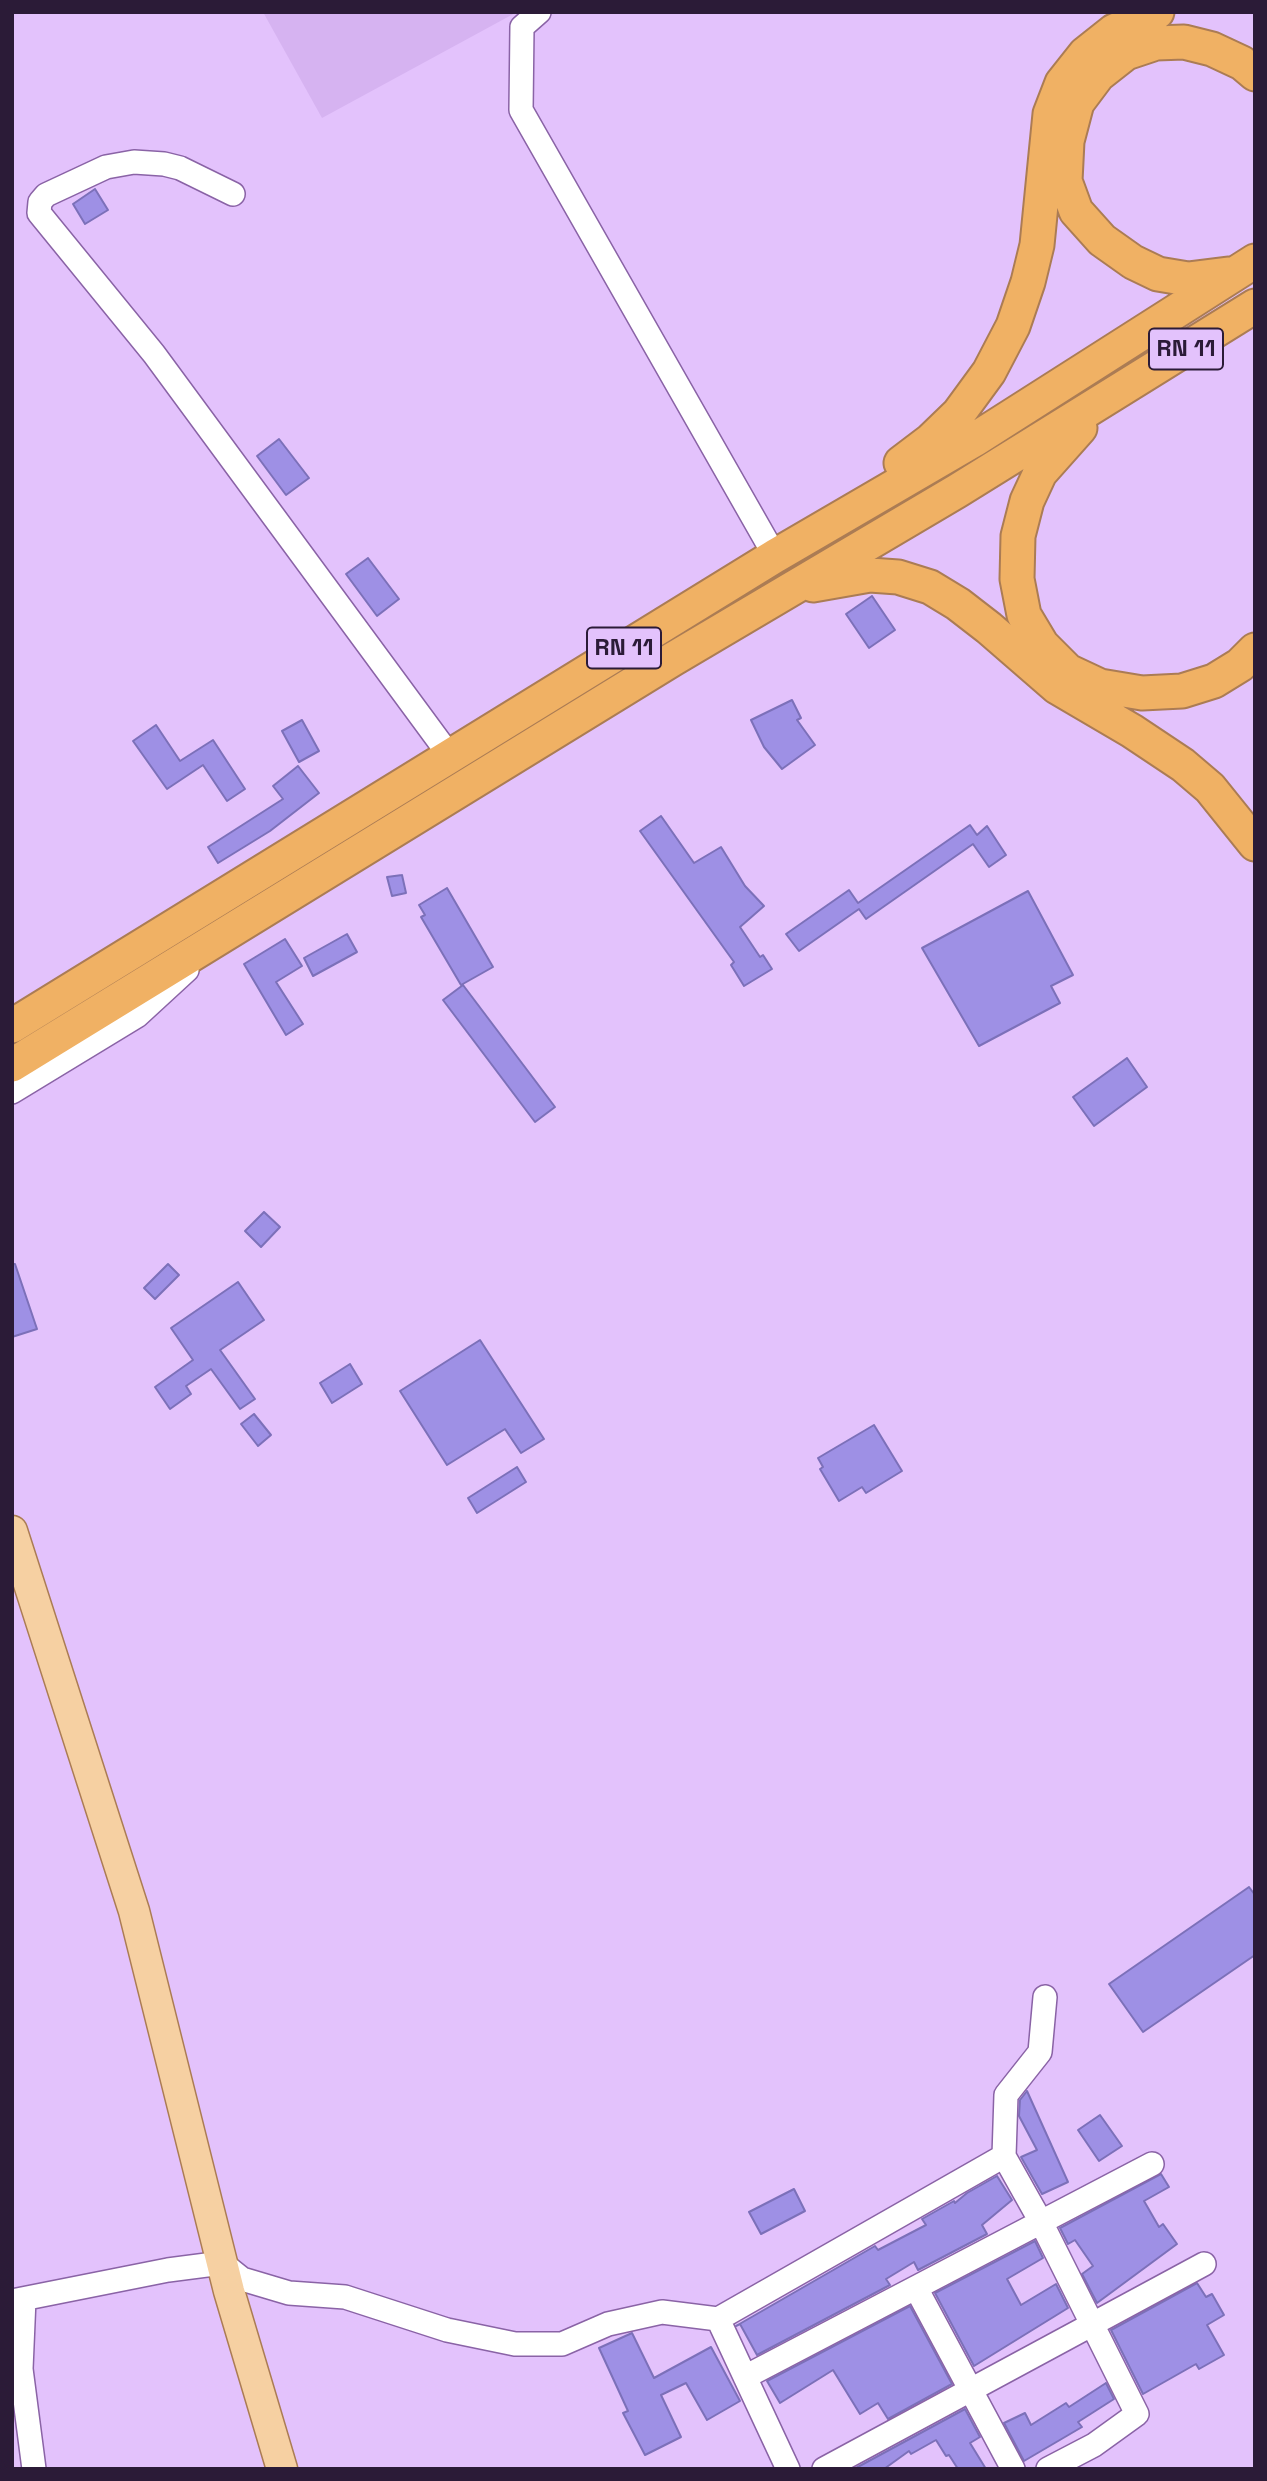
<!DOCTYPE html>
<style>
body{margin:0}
#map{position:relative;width:1267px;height:2481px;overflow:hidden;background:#e3c2fc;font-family:"Space Grotesk",sans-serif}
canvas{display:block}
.frame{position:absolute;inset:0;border:14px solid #2b1b37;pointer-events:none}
</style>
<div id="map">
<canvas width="1267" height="2481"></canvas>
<div class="frame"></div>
</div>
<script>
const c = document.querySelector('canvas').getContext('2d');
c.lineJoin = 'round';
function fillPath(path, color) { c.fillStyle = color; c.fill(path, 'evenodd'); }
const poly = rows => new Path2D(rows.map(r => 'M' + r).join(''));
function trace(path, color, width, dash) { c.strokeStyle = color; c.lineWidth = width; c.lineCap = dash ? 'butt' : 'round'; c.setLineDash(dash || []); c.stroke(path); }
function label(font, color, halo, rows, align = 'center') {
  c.font = font + ' "Space Grotesk",sans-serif'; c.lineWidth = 6; c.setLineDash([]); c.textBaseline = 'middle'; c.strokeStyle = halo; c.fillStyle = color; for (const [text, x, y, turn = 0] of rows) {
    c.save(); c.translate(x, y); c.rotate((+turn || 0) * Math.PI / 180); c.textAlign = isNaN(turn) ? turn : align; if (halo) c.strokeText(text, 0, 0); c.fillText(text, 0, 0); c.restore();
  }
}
fillPath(poly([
 [263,12,517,12,322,118]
]), '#d6b3f1');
const building = poly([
 [95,189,108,210,85,224,73,204,95,189],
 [279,439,309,478,286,495,257,456,279,439],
 [368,558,399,599,377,616,346,574,368,558],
 [872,596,895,630,869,648,846,614,872,596],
 [792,700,801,718,797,720,815,745,782,769,764,747,751,720,792,700],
 [302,720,319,751,299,762,282,731,302,720],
 [156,725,180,761,213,740,245,789,227,801,203,765,167,789,133,741,156,725],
 [298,766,319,793,270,831,218,863,208,847,283,799,273,786,298,766],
 [661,816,694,863,721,847,745,886,764,906,740,927,760,957,763,955,772,969,744,986,731,965,734,962,640,831,661,816],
 [970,825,977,835,987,826,1006,855,989,867,973,844,866,919,859,909,799,951,786,934,849,890,858,903,970,825],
 [402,875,406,893,392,896,387,877,402,875],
 [447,888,493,967,461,985,421,917,425,915,419,905,447,888],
 [1028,891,1073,975,1051,986,1060,1003,979,1046,922,948,1028,891],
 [347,934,357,952,313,976,304,958,347,934],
 [285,939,302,966,276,982,303,1024,286,1035,244,964,285,939],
 [463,985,555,1107,535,1122,443,1000,463,985],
 [1127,1058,1147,1087,1094,1126,1073,1097,1127,1058],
 [264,1212,280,1227,261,1247,245,1231,264,1212],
 [12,1264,15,1264,37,1329,12,1337,12,1264],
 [168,1264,179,1275,155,1299,144,1288,168,1264],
 [238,1282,264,1320,220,1350,255,1399,240,1409,211,1369,186,1386,191,1394,170,1409,155,1387,193,1360,171,1328,238,1282],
 [480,1340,544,1439,521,1453,505,1429,447,1465,400,1391,480,1340],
 [350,1364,362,1384,332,1403,320,1383,350,1364],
 [254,1414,271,1435,258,1446,241,1424,254,1414],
 [874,1425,902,1471,866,1493,862,1487,839,1501,820,1469,823,1467,818,1458,874,1425],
 [517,1467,526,1482,477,1513,468,1498,517,1467],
 [1249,1887,1255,1895,1255,1955,1143,2032,1109,1984,1249,1887],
 [1027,2091,1068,2182,1042,2194,1021,2157,1037,2150,1019,2116,1020,2100,1027,2091],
 [1100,2115,1122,2146,1099,2161,1078,2130,1100,2115],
 [1161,2174,1169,2187,1144,2201,1159,2227,1163,2224,1177,2244,1097,2303,1082,2274,1093,2266,1075,2240,1068,2244,1060,2228,1161,2174],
 [997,2176,1012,2200,982,2225,987,2234,918,2270,914,2262,886,2279,890,2285,757,2355,740,2324,736,2326,875,2246,878,2250,926,2225,922,2219,954,2201,955,2203,967,2193,997,2176],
 [794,2189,805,2211,761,2234,749,2212,794,2189],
 [1035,2241,1043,2258,1007,2279,1021,2305,1056,2284,1068,2308,974,2366,935,2293,1035,2241],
 [1197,2283,1206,2297,1212,2294,1224,2315,1207,2325,1224,2355,1199,2369,1196,2364,1143,2394,1111,2330,1197,2283],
 [910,2306,952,2384,888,2419,878,2403,860,2414,833,2370,780,2403,767,2381,910,2306],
 [632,2333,654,2378,711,2347,740,2401,707,2420,686,2383,661,2395,681,2437,645,2455,623,2413,628,2411,599,2348,632,2333],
 [1106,2383,1114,2399,1078,2422,1082,2427,1024,2461,1004,2423,1025,2413,1031,2425,1066,2403,1069,2407,1106,2383],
 [965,2409,980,2437,970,2443,986,2469,958,2469,949,2455,946,2456,936,2440,911,2454,909,2451,884,2469,854,2469,965,2409]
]);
fillPath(building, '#9e90e5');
trace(building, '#7c70b9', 2);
const minor = poly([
 [539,12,522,27,521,110,775,556],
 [233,194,180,168,164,164,134,162,106,167,46,195,40,202,39,213,154,354,450,756],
 [12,1092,137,1016,187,970],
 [1045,1997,1040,2052,1006,2095,1004,2156,1041,2222,1137,2414,1094,2445,1048,2469],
 [916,2288,1013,2469],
 [24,2299,21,2369,34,2469],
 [12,2301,168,2270,222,2263,242,2279,289,2293,345,2297,447,2330,515,2344,562,2344,608,2324,662,2312,718,2319],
 [745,2377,1152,2164],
 [788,2469,718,2319,1004,2156],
 [824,2469,1204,2264]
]);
const major = poly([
 [12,1531,134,1911,229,2291,282,2469]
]);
const highway = poly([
 [1228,274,1188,279,1158,274,1133,262,1102,240,1076,211,1065,181,1067,141,1077,103,1098,75,1126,53,1156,43,1184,42,1212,49,1242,63,1255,74],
 [1080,428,1040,473,1027,501,1018,536,1017,579,1024,615,1042,645,1068,671,1100,686,1142,693,1182,691,1214,681,1240,665,1255,650],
 [901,463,930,441,959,413,989,372,1013,326,1028,282,1037,245,1050,114,1062,83,1085,54,1114,31,1157,12],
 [813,585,870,575,898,577,930,587,958,604,989,628,1057,687,1132,731,1183,765,1210,788,1255,844],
 [12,1026,775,556,974,440,1255,261],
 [12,1065,673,659,957,491,1255,306]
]);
trace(minor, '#8a63a6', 26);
trace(major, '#ab7c54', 33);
trace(highway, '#ab7c54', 37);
trace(minor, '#fff', 23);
trace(major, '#f6d0a2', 30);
trace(highway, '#f0b164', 33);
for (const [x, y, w] of [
 [1186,349,74],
 [624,648,74]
]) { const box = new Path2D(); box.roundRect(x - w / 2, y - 20.5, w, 41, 5); c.fillStyle = '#e3c2fc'; c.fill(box); trace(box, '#2b1b37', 2); }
label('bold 24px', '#2b1b37', null, [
 ["RN 11",1186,349],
 ["RN 11",624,648]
]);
</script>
